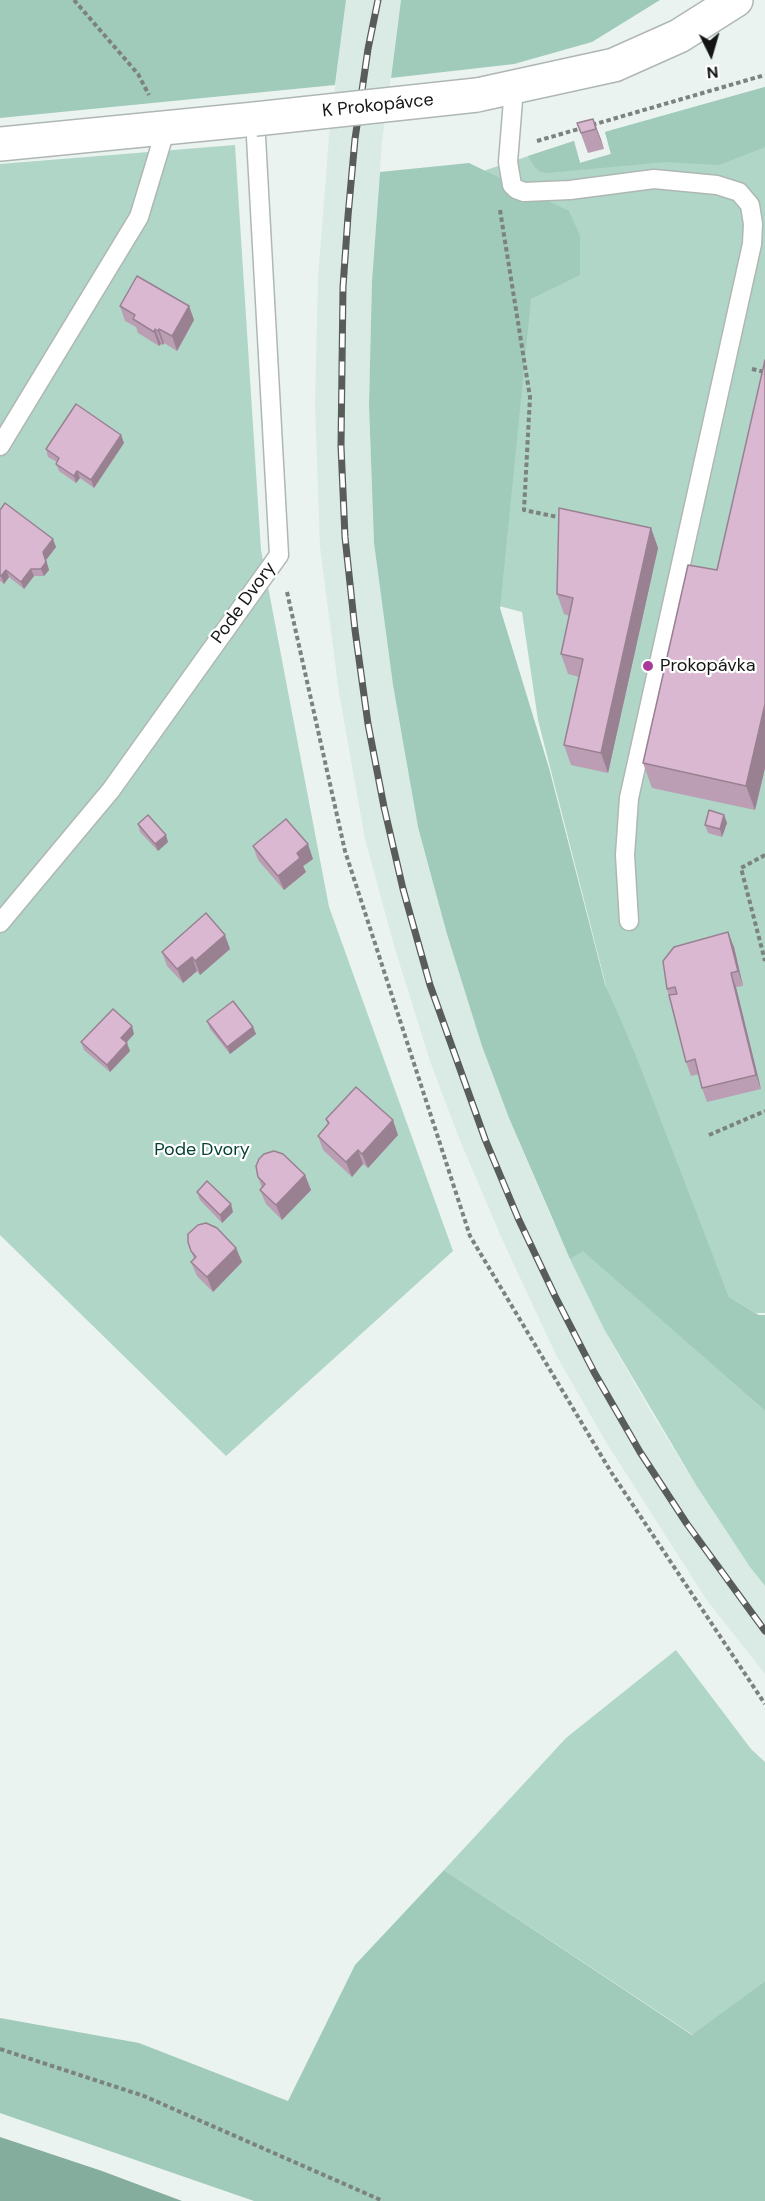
<!DOCTYPE html>
<meta charset="utf-8">
<style>
body{margin:0}
#map{position:relative;width:765px;height:2201px;overflow:hidden;background:#eaf3ef;font-family:"DM Sans",sans-serif}
canvas{display:block}
.north{position:absolute;left:681px;top:24px;width:60px;height:60px;-webkit-text-stroke:4px #fff;paint-order:stroke;rotate:175deg;font-size:16px;font-weight:700;line-height:24px;text-align:center;color:#121513}
.north::after{content:'';display:block;margin:auto;width:21px;height:27px;background:#121513;clip-path:polygon(50% 0,100% 100%,50% 72%,0 100%)}
</style>
<div id="map">
<canvas width="765" height="2201"></canvas>
<div class="north">N</div>
</div>
<script>
const c = document.querySelector('canvas').getContext('2d');
c.lineJoin = 'round';
function fillPath(path, color) { c.fillStyle = color; c.fill(path, 'evenodd'); }
const poly = rows => new Path2D(rows.map(r => 'M' + r).join(''));
function trace(path, color, width, dash) { c.strokeStyle = color; c.lineWidth = width; c.lineCap = dash ? 'butt' : 'round'; c.setLineDash(dash || []); c.stroke(path); }
function label(font, color, halo, rows, align = 'center') {
  c.font = font + ' "DM Sans",sans-serif'; c.lineWidth = 4.5; c.setLineDash([]); c.textBaseline = 'middle'; c.strokeStyle = halo; c.fillStyle = color; for (const [text, x, y, turn = 0] of rows) {
    c.save(); c.translate(x, y); c.rotate((+turn || 0) * Math.PI / 180); c.textAlign = isNaN(turn) ? turn : align; if (halo) c.strokeText(text, 0, 0); c.fillText(text, 0, 0); c.restore();
  }
}
fillPath(poly([
 [346,0,401,0,382,142,372,281,369,405,374,543,393,685,418,827,482,1046,509,1118,551,1217,604,1329,652,1414,696,1485,750,1567,765,1586,765,1674,706,1599,606,1442,556,1355,502,1239,459,1138,431,1064,395,949,365,839,339,693,320,547,315,405,318,278,329,137]
]), '#d9ebe4');
fillPath(poly([
 [765,87,765,1313,756,1313,729,1297,606,986,538,720,522,612,499,606,475,185,486,170,574,141,580,163,611,154,605,132],
 [235,145,261,550,329,907,453,1251,226,1456,0,1235,0,164],
 [583,1250,765,1411,765,1586,750,1567,696,1485,604,1329,570,1259],
 [676,1650,751,1749,765,1762,765,1981,693,2035,444,1870,566,1738]
]), '#afd6c7');
fillPath(poly([
 [0,0,346,0,335,85,0,118],
 [401,0,660,0,592,42,514,64,391,78],
 [765,87,765,147,719,165,666,162,547,173,539,171,533,165,528,156,574,141,580,163,611,154,605,132],
 [469,163,569,211,580,236,580,275,531,299,500,608,549,768,605,984,634,1051,729,1297,759,1315,765,1315,765,1411,583,1251,570,1259,509,1118,482,1046,447,934,418,827,393,685,374,543,369,405,372,281,380,172],
 [444,1870,692,2035,765,1981,765,2201,254,2201,0,2113,0,2018,139,2043,288,2101,355,1965]
]), '#a0caba');
fillPath(poly([
 [0,2137,102,2171,182,2201,0,2201]
]), '#84ad9e');
const lane = poly([
 [514,88,508,162,512,185,516,189,524,192,570,190,654,179,717,185,739,192,750,205,753,224,752,244,629,798,625,855,629,921],
 [0,446,139,217,166,128],
 [0,923,111,790,279,555,255,119]
]);
const street = poly([
 [477,95,614,65,679,36,736,0],
 [0,144,255,119]
]);
trace(lane, '#afb7b4', 21);
trace(street, '#afb7b4', 36);
trace(poly([
 [74,0,138,74,149,95],
 [592,125,765,75],
 [537,141,582,128],
 [500,210,530,397,524,510,562,518],
 [752,369,765,372],
 [287,592,345,851,470,1236,611,1472,765,1704],
 [765,855,741,868,765,961],
 [709,1135,765,1111],
 [0,2049,144,2096,383,2201]
]), '#7c827f', 4, [4.5, 3]);
trace(lane, '#fff', 18);
trace(street, '#fff', 33);
const rail = poly([
 [378,0,368,49,355,139,348,216,343,287,341,446,345,537,355,630,368,724,384,807,403,889,430,985,485,1139,518,1218,555,1296,594,1372,640,1452,687,1524,765,1631]
]);
trace(rail, '#585d5a', 7);
trace(rail, '#fff', 4.5, [14]);
const streetBridge = poly([
 [255,119,477,95]
]);
trace(streetBridge, '#afb7b4', 36, []);
trace(streetBridge, '#fff', 33);
fillPath(poly([
 [593,119,604,149,588,153,577,123],
 [120,306,189,306,194,320,177,351,164,343,163,345,161,344,159,346,138,333,136,327,125,321],
 [765,360,765,768,755,810,652,788,643,763,717,570],
 [121,435,124,443,94,488,80,478,76,483,59,471,56,464,57,462,48,457,46,449],
 [0,510,56,547,46,560,49,570,44,576,34,576,24,589,9,577,4,584,0,581],
 [651,528,658,548,608,773,571,765,564,745,579,677,568,674,561,654,570,616,564,614,557,594],
 [724,815,727,823,722,837,708,833,705,825],
 [138,824,168,842,158,851,140,832],
 [253,846,313,859,303,866,306,872,284,890,258,860],
 [734,947,743,986,736,987,761,1089,707,1102,702,1088,699,1074,691,1076,686,1062,667,989],
 [230,949,200,975,197,971,183,983,167,966,162,952],
 [207,1021,253,1027,256,1034,230,1054,210,1029],
 [134,1034,126,1043,130,1051,110,1072,84,1050,81,1042],
 [326,1119,398,1135,368,1168,363,1164,352,1177,323,1150,318,1136,328,1125],
 [305,1175,311,1190,282,1220,266,1204,260,1190,262,1188,258,1177],
 [197,1192,233,1212,222,1223,200,1200],
 [188,1242,236,1248,242,1262,213,1292,197,1276,191,1262,194,1259]
]), '#bb9eb4');
fillPath(poly([
 [593,119,601,139,604,149,596,129],
 [189,306,194,320,177,351,172,336],
 [155,329,161,344,159,346,154,332],
 [159,329,164,343,163,345,158,331],
 [121,435,124,443,94,488,91,480],
 [77,471,80,478,76,483,74,476],
 [651,528,658,548,608,773,601,753],
 [53,539,56,547,46,560,49,570,44,576,41,569,43,552],
 [31,569,34,576,24,589,21,582],
 [6,570,9,577,4,584,1,576],
 [765,704,765,768,755,810,746,786],
 [724,815,727,823,722,837,720,829],
 [166,835,168,842,158,851,155,844],
 [308,844,313,859,303,866,306,872,284,890,278,876,297,853],
 [728,932,734,947,743,986,738,971],
 [225,935,230,949,200,975,195,961],
 [192,957,197,971,183,983,177,969],
 [731,973,736,987,761,1089,756,1075],
 [132,1026,134,1034,124,1045,121,1038],
 [253,1027,256,1034,230,1054,227,1047],
 [127,1043,130,1051,110,1072,107,1065],
 [393,1120,398,1135,368,1168,362,1154],
 [358,1150,363,1164,352,1177,346,1162],
 [305,1175,311,1190,282,1220,276,1205],
 [231,1204,233,1212,222,1223,220,1215],
 [236,1248,242,1262,213,1292,207,1277]
]), '#998192');
const building = poly([
 [593,119,596,129,581,133,577,123,593,119],
 [137,276,189,306,172,336,159,329,158,331,155,329,154,332,133,319,135,315,120,306,137,276],
 [765,360,765,704,746,786,643,763,688,565,717,570,765,360],
 [76,404,121,435,91,480,77,471,74,476,56,464,59,458,46,449,76,404],
 [5,503,53,539,43,552,46,562,41,569,31,569,21,582,6,570,1,576,0,576,0,510,5,503],
 [559,508,651,528,601,753,564,745,583,659,561,654,573,598,557,594,559,508],
 [709,810,724,815,720,829,705,825,709,810],
 [148,815,166,835,155,844,138,824,148,815],
 [286,819,308,844,297,853,300,858,278,876,253,846,286,819],
 [206,913,225,935,195,961,192,957,177,969,162,952,206,913],
 [728,932,738,971,731,973,756,1075,702,1088,695,1059,686,1062,669,995,677,994,675,987,667,989,663,961,674,947,728,932],
 [233,1001,253,1027,227,1047,207,1021,233,1001],
 [113,1009,132,1026,121,1038,127,1043,107,1065,81,1042,113,1009],
 [356,1087,393,1120,362,1154,358,1150,346,1162,318,1136,329,1123,326,1119,356,1087],
 [274,1151,283,1154,305,1175,276,1205,260,1190,265,1184,258,1177,256,1166,259,1159,264,1154,274,1151],
 [207,1181,231,1204,220,1215,197,1192,207,1181],
 [206,1223,217,1228,236,1248,207,1277,191,1262,196,1257,191,1251,188,1242,188,1234,198,1225,206,1223]
]);
fillPath(building, '#dab8d1');
trace(building, '#998192', 1.5);
for (const [x, y, r, color] of [
 [648,666,6,"#aa3a97"]
]) { const dot = new Path2D(); dot.arc(x, y, r, 0, 2 * Math.PI); c.fillStyle = color; c.fill(dot); trace(dot, '#fff', 2); }
label('18px', '#121513', '#fff', [
 ["K Prokopávce",378,106,-6],
 ["Pode Dvory",244,603,-54]
]);
label('18px', '#121513', '#fff', [
 ["Prokopávka",660,666]
], 'left');
label('18px', '#013f2f', '#fff', [
 ["Pode Dvory",202,1150]
]);
</script>
